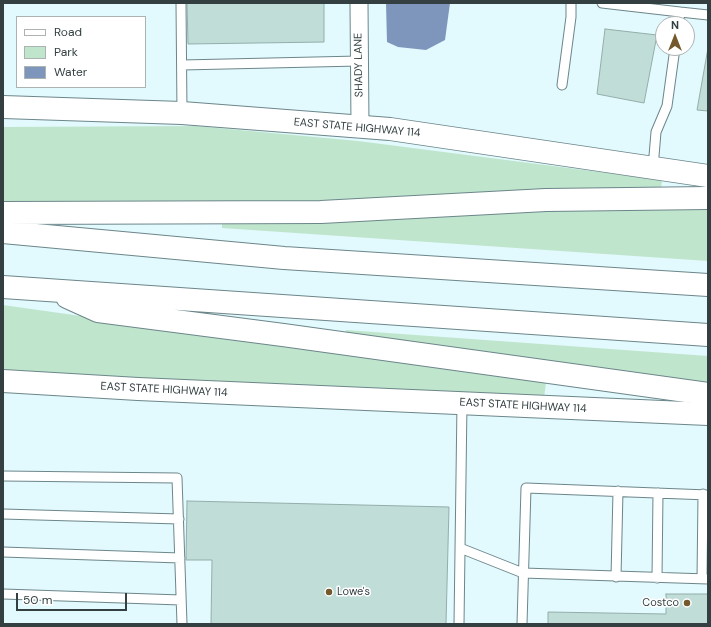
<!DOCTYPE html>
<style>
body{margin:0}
#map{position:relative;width:711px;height:627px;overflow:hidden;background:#e2f9fd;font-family:"DM Sans",sans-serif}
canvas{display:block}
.frame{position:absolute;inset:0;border:4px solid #333f41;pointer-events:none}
.legend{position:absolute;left:16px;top:16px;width:130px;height:72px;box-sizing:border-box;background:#fff;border:1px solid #adb2b3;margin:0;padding:5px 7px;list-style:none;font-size:12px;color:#333f41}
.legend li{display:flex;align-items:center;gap:8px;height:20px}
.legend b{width:20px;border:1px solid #adb2b3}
.north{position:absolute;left:655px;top:16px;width:40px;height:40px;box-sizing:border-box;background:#fff;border:1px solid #adb2b3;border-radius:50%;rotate:0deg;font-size:11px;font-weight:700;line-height:16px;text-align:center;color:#333f41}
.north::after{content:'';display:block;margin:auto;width:14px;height:18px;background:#73592b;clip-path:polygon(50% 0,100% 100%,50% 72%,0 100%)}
.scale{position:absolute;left:16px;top:593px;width:111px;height:18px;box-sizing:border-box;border:2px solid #333f41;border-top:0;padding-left:5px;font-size:12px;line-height:14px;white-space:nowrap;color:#333f41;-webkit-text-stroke:3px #fff;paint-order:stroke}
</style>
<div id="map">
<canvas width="711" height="627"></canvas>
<div class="frame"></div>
<ul class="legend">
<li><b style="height:5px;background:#fff"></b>Road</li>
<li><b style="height:11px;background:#c0e5cd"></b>Park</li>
<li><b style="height:11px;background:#7f96bc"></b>Water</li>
</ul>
<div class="north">N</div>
<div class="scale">50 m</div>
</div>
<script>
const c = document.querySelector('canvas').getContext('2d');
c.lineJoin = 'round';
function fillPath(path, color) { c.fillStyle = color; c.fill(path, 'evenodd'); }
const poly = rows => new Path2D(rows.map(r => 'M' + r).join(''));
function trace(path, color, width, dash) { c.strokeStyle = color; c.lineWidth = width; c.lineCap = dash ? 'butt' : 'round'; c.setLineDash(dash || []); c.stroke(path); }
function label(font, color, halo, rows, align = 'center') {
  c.font = font + ' "DM Sans",sans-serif'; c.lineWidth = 3; c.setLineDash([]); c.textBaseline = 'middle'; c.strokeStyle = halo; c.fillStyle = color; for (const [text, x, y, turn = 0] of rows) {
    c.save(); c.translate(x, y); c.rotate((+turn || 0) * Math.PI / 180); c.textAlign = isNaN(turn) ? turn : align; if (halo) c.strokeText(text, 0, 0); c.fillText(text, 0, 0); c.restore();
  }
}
fillPath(poly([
 [196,126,358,141,662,180,661,188,350,203,3,203,3,127],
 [708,202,708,261,222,228,222,221],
 [3,305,546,382,544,399,3,372],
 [346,330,708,356,708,390,346,338]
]), '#c0e5cd');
fillPath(poly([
 [386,3,450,3,445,40,426,50,398,47,387,42]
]), '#7f96bc');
const building = poly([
 [187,3,324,3,324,42,188,44,187,3],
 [605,29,657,35,644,103,597,94,605,29],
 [708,48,708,111,697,110,708,48],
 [187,501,449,507,446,624,211,624,212,560,186,560,187,501],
 [666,594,708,594,708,624,548,624,548,612,666,614,666,594]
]);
fillPath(building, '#c1ddd8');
trace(building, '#93aeaa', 1);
const service = poly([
 [181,3,182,113],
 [602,3,680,12],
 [678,24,680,12,708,15],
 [182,65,359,61],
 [562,85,571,17,571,3],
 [653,168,656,132,667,106,675,48],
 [3,476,177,478,182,624],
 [3,514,179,519],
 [460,548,523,573,708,579],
 [3,552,180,558],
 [616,577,618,491],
 [657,578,658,493],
 [702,579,703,494],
 [3,594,181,600],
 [459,624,462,403],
 [522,624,526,488,708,495]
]);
const minor = poly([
 [359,3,360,127]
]);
const secondary = poly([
 [3,107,182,113,390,129,708,176],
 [3,381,138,389,708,414]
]);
const motorway = poly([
 [3,213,321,212,546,200,708,198],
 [3,232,284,258,708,285],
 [3,287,708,335],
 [67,297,98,311,283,335,708,394]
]);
trace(service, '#6c868a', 11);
trace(minor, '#6c868a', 19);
trace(secondary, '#6c868a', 24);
trace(motorway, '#6c868a', 24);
trace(service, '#fff', 9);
trace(minor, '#fff', 17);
trace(secondary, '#fff', 22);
trace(motorway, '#fff', 22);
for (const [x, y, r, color] of [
 [329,592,4,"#73592b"],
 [687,603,4,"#73592b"]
]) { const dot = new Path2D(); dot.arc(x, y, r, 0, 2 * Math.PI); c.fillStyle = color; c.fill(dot); trace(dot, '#fff', 1.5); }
label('11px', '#333f41', '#fff', [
 ["SHADY LANE",359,65,-91],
 ["EAST STATE HIGHWAY 114",357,128,5],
 ["EAST STATE HIGHWAY 114",164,390,3],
 ["EAST STATE HIGHWAY 114",523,406,3]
]);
label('11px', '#333f41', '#fff', [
 ["Lowe's",337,592],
 ["Costco",679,603,"right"]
], 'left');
</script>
